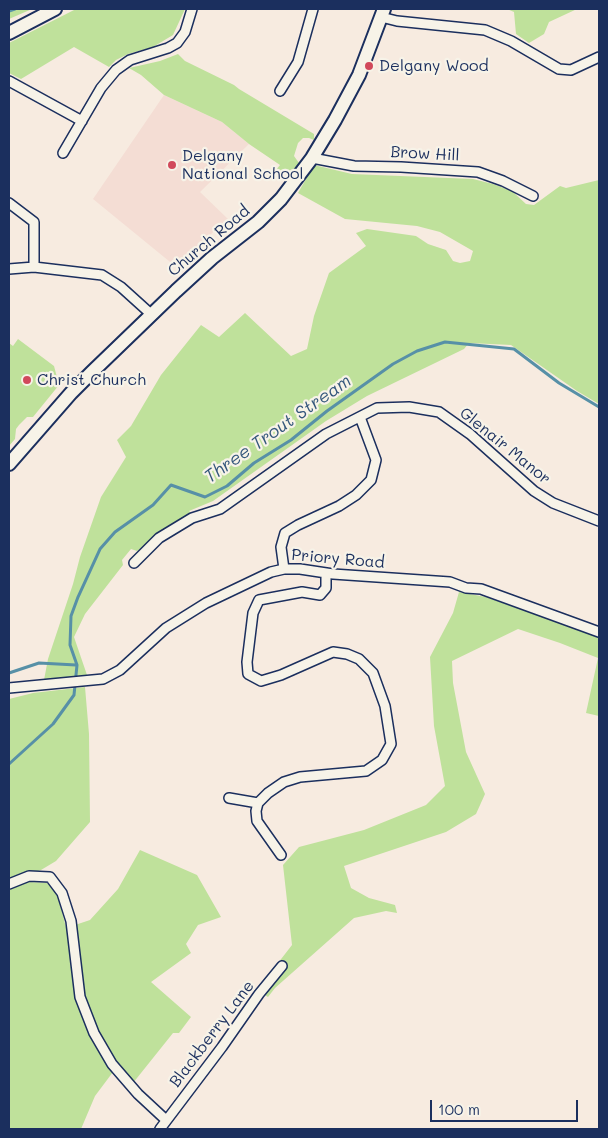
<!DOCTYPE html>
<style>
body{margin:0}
#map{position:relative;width:608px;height:1138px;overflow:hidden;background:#f7ebe0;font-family:Mali,sans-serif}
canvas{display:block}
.frame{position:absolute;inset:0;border:10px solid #1b2f5e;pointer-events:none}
.scale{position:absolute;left:430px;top:1100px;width:148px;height:22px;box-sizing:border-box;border:2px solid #1b2f5e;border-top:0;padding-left:6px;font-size:15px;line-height:18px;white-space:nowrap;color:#1b2f5e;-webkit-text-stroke:4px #f7f3e8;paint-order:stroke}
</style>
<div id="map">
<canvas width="608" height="1138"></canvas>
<div class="frame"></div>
<div class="scale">100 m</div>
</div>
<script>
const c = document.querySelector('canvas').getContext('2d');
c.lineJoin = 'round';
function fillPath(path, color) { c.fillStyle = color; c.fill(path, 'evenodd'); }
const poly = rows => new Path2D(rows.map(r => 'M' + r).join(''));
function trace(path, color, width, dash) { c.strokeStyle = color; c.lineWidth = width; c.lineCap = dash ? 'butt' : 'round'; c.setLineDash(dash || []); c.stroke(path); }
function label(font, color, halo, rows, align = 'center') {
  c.font = font + ' Mali,sans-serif'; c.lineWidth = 4.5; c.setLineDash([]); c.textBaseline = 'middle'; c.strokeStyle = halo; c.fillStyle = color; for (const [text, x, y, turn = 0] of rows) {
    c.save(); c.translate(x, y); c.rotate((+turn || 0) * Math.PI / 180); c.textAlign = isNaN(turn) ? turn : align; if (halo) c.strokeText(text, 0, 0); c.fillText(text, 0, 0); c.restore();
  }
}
fillPath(poly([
 [164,95,222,122,249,144,200,192,228,219,175,266,93,199]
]), '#f4ddd4');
fillPath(poly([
 [9,9,32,9,9,19],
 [76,9,185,9,173,35,153,47,128,54,116,60,109,67,74,47,21,79,9,73,9,43],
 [507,9,577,9,549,22,544,34,529,43,516,34,514,12],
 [178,54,185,61,234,85,239,89,314,134,314,140,309,138,303,138,298,143,294,156,299,163,291,175,276,170,280,165,249,144,222,122,164,95,141,75,129,68,160,61],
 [314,165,352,174,473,179,493,184,512,191,526,204,534,205,560,186,566,188,599,180,599,404,577,391,511,345,469,343,464,349,367,396,326,421,213,501,189,511,193,515,137,551,131,549,122,560,123,565,85,614,74,637,87,675,44,680,48,659,73,584,80,557,101,497,126,457,117,440,131,426,161,375,201,325,219,337,245,313,291,356,307,349,314,316,329,273,366,246,356,233,367,229,416,236,428,244,446,250,453,261,460,263,470,261,473,251,440,232,417,226,345,219,298,193],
 [18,339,54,366,59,385,33,417,27,417,19,425,16,429,15,439,9,446,9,343,13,346],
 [459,592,486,597,599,637,599,716,586,713,598,658,560,643,518,629,452,661,453,683,466,752,485,794,476,814,446,832,344,866,351,888,369,898,395,905,397,913,386,911,354,918,275,988,268,997,257,990,292,945,283,865,299,847,364,830,426,805,445,786,434,726,430,657,453,613],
 [85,687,89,734,90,822,56,861,41,870,9,881,9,699,33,693],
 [140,850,197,875,221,917,198,925,186,944,191,953,151,982,191,1017,179,1033,173,1033,133,1083,108,1053,90,1016,80,982,75,925,90,920,118,889],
 [29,882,47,883,57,893,67,931,75,997,90,1035,113,1072,95,1096,81,1129,9,1129,9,888]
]), '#bfe19b');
trace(poly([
 [9,11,15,9],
 [9,673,39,663,76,665],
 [9,764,53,724,74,695,77,665,70,645,71,616,78,597,100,549,115,532,153,505,171,485,205,497,227,486,254,463,291,440,327,411,393,364,417,351,445,342,514,349,559,383,599,407]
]), '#5790a7', 3);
const street = poly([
 [381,17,397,21,485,30,511,41,559,69,571,70,599,57],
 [9,81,82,121],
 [280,91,298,62,313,9],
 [63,153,101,88,116,70,130,60,168,48,177,43,185,32,192,9],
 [312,158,354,166,401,167,478,172,503,181,533,196],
 [9,203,34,222,34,267],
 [9,269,34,267,102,275,121,287,152,315],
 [134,563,159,538,192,518,220,509,326,434,377,408,409,407,439,412,470,434,534,491,553,503,599,521],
 [284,569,281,547,285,533,298,525,339,506,356,495,371,480,376,460,360,417],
 [9,688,103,679,120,670,166,628,206,603,271,572,284,569,300,569,333,574,450,582,466,588,481,589,599,632],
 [229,798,258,803],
 [281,855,257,821,256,811,258,803,268,793,284,782,300,777,366,771,382,760,391,744,385,706,373,673,359,659,347,654,333,652,281,675,261,681,248,674,247,662,253,613,259,600,302,592,320,595,326,588,326,573],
 [9,884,29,876,50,877,62,893,71,921,80,997,94,1033,112,1064,138,1094,166,1120],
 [160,1129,222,1047,259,994,282,966]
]);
const secondary = poly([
 [9,33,55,9],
 [9,464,71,393,92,372,176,291,212,258,258,222,281,199,312,158,335,120,359,75,384,9]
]);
trace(street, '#1b2f5e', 12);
trace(secondary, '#1b2f5e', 16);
trace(street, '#f7f3e8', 9);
trace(secondary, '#f7f3e8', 12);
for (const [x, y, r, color] of [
 [369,66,5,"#d1495b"],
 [172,165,5,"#d1495b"],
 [27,380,5,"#d1495b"]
]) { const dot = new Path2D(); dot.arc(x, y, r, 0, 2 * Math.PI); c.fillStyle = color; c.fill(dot); trace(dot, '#f7f3e8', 2); }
label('16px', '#1b2f5e', '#f7f3e8', [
 ["Delgany Wood",379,66],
 ["Delgany",182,156],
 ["National School",182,174],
 ["Christ Church",37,380]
], 'left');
label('16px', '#1b2f5e', '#f7f3e8', [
 ["Brow Hill",425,154,3],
 ["Church Road",209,241,-40],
 ["Glenair Manor",505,446,39],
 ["Priory Road",338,559,5],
 ["Blackberry Lane",212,1034,-53]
]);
label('italic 18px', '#34577c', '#f7f3e8', [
 ["Three Trout Stream",278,429,-35]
]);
</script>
